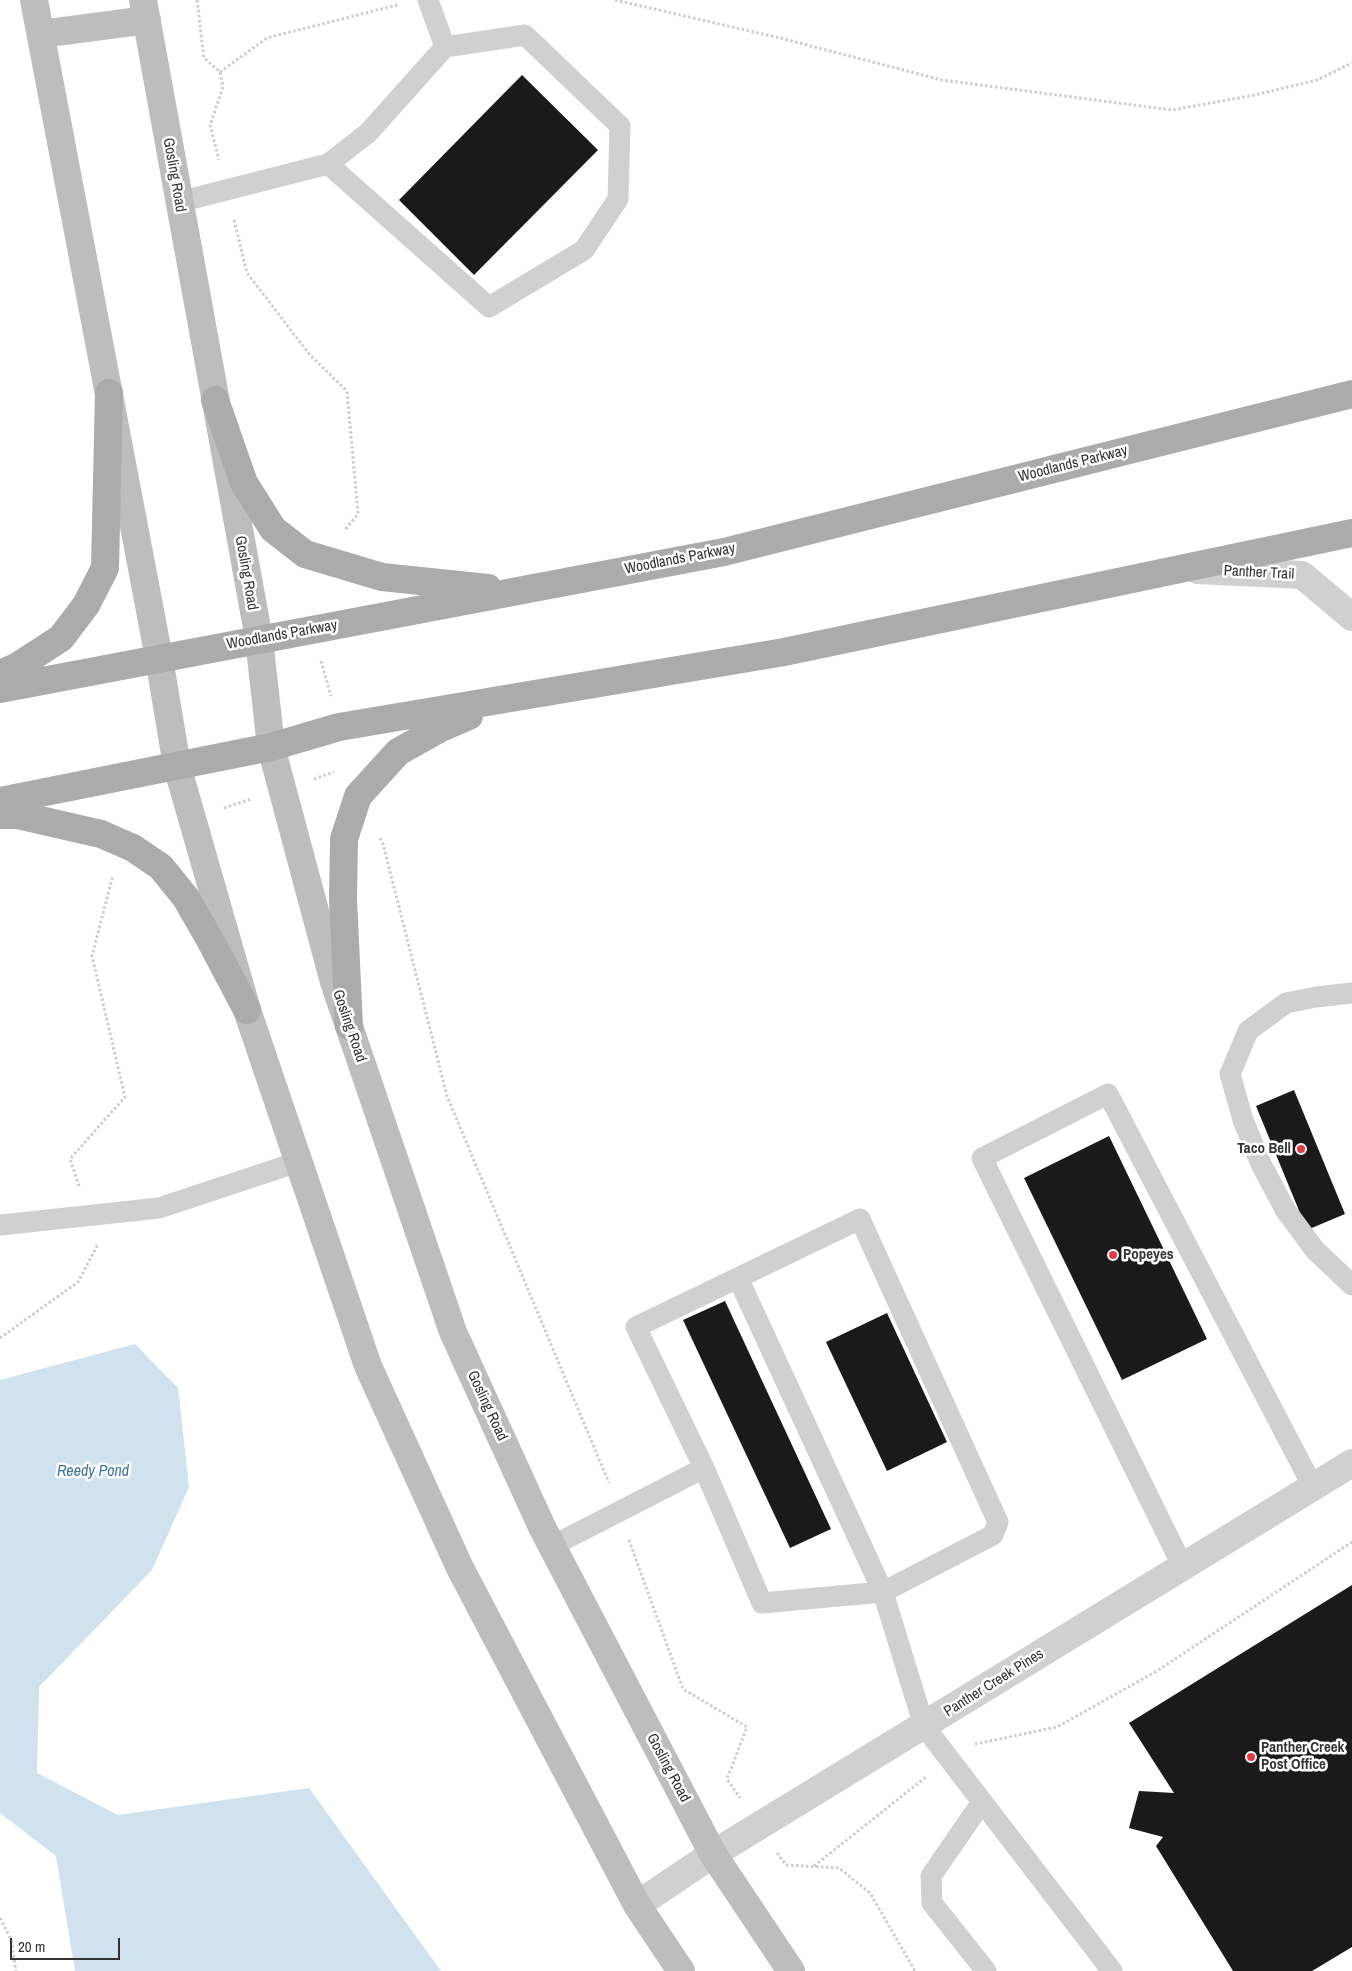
<!DOCTYPE html>
<style>
body{margin:0}
#map{position:relative;width:1352px;height:1971px;overflow:hidden;background:#fff;font-family:"Archivo Narrow",sans-serif}
canvas{display:block}
.scale{position:absolute;left:10px;top:1938px;width:110px;height:22px;box-sizing:border-box;border:2px solid #333;border-top:0;padding-left:6px;font-size:15px;line-height:18px;white-space:nowrap;color:#333;-webkit-text-stroke:4px #fff;paint-order:stroke}
</style>
<div id="map">
<canvas width="1352" height="1971"></canvas>
<div class="scale">20 m</div>
</div>
<script>
const c = document.querySelector('canvas').getContext('2d');
c.lineJoin = 'round';
function fillPath(path, color) { c.fillStyle = color; c.fill(path, 'evenodd'); }
const poly = rows => new Path2D(rows.map(r => 'M' + r).join(''));
function trace(path, color, width, dash) { c.strokeStyle = color; c.lineWidth = width; c.lineCap = dash ? 'butt' : 'round'; c.setLineDash(dash || []); c.stroke(path); }
function label(font, color, halo, rows, align = 'center') {
  c.font = font + ' "Archivo Narrow",sans-serif'; c.lineWidth = 5; c.setLineDash([]); c.textBaseline = 'middle'; c.strokeStyle = halo; c.fillStyle = color; for (const [text, x, y, turn = 0] of rows) {
    c.save(); c.translate(x, y); c.rotate((+turn || 0) * Math.PI / 180); c.textAlign = isNaN(turn) ? turn : align; if (halo) c.strokeText(text, 0, 0); c.fillText(text, 0, 0); c.restore();
  }
}
fillPath(poly([
 [135,1344,178,1388,189,1487,152,1570,39,1687,37,1773,118,1815,309,1788,441,1971,75,1971,56,1856,0,1813,0,1380]
]), '#cfe2ee');
fillPath(poly([
 [522,75,598,150,474,275,399,200],
 [1294,1090,1345,1214,1307,1230,1256,1106],
 [1109,1136,1207,1339,1122,1380,1024,1178],
 [725,1301,831,1529,790,1548,683,1320],
 [887,1313,947,1442,887,1471,826,1342],
 [1352,1585,1352,1947,1312,1971,1233,1971,1156,1846,1163,1837,1129,1828,1139,1791,1174,1793,1129,1723]
]), '#1a1a1a');
trace(poly([
 [197,0,204,58,220,72,223,87,210,125,219,160],
 [615,0,780,38,942,80,1172,110,1255,95,1317,80,1352,63],
 [220,72,267,38,389,7,399,5],
 [234,220,247,273,310,355,347,391,358,514,344,531],
 [321,661,331,696],
 [314,779,334,772],
 [224,808,251,799],
 [380,838,383,844,447,1096,609,1483],
 [79,1186,70,1159,125,1097,92,956,113,875],
 [0,1338,78,1282,98,1244],
 [629,1540,683,1689,747,1727,727,1779,740,1798],
 [975,1744,1057,1727,1157,1671,1352,1542],
 [777,1853,786,1865,839,1868,870,1893,915,1971],
 [814,1866,926,1777],
 [0,1918,11,1939,16,1971]
]), '#cdcdcd', 3, [2.5, 2.5]);
trace(poly([
 [328,164,489,307,584,250,618,199,620,126,525,35,445,47],
 [179,202,328,164,368,133,445,47,428,0],
 [1352,993,1316,997,1286,1003,1248,1031,1230,1074,1243,1120,1261,1164,1286,1211,1315,1250,1352,1285],
 [0,1225,159,1208,298,1162],
 [738,1278,883,1592,924,1726,1112,1971],
 [552,1546,704,1468,636,1327,860,1219,998,1522,993,1535,883,1592,762,1603,704,1468],
 [1183,1567,982,1158,1108,1094,1313,1487],
 [982,1802,931,1876,932,1903,986,1971]
]), '#d0d0d0', 21);
trace(poly([
 [1198,570,1302,575,1352,617],
 [637,1905,713,1854,1352,1463]
]), '#d0d0d0', 28);
trace(poly([
 [34,0,159,658,177,766,247,1010,368,1366,460,1568,637,1905,681,1971],
 [143,0,259,639,271,747,334,982,453,1332,542,1527,713,1854,791,1971],
 [41,34,147,20]
]), '#bdbdbd', 28);
trace(poly([
 [215,400,244,483,273,529,305,554,382,577,488,588],
 [0,674,18,666,61,638,86,605,105,568,109,393],
 [0,689,724,552,1352,394],
 [0,801,271,747,339,727,784,652,1352,533],
 [0,815,18,815,101,834,133,848,161,867,186,898,209,938,247,1010],
 [349,1026,343,899,344,839,358,796,398,752,439,729,469,716]
]), '#ababab', 28);
for (const [x, y, r, color] of [
 [1301,1149,5,"#e63946"],
 [1113,1255,5,"#e63946"],
 [1251,1757,5,"#e63946"]
]) { const dot = new Path2D(); dot.arc(x, y, r, 0, 2 * Math.PI); c.fillStyle = color; c.fill(dot); trace(dot, '#fff', 2); }
label('15px', '#333', '#fff', [
 ["Gosling Road",174,175,80],
 ["Woodlands Parkway",1073,464,-14],
 ["Woodlands Parkway",680,559,-11],
 ["Gosling Road",246,573,80],
 ["Panther Trail",1259,573,3],
 ["Woodlands Parkway",282,635,-10],
 ["Gosling Road",349,1026,71],
 ["Gosling Road",487,1406,65],
 ["Panther Creek Pines",994,1683,-32],
 ["Gosling Road",668,1768,62]
]);
label('bold 15px', '#333', '#fff', [
 ["Taco Bell",1291,1149,"right"],
 ["Popeyes",1123,1255],
 ["Panther Creek",1261,1748],
 ["Post Office",1261,1765]
], 'left');
label('italic 16px', '#3f7597', '#fff', [
 ["Reedy Pond",93,1472]
]);
</script>
